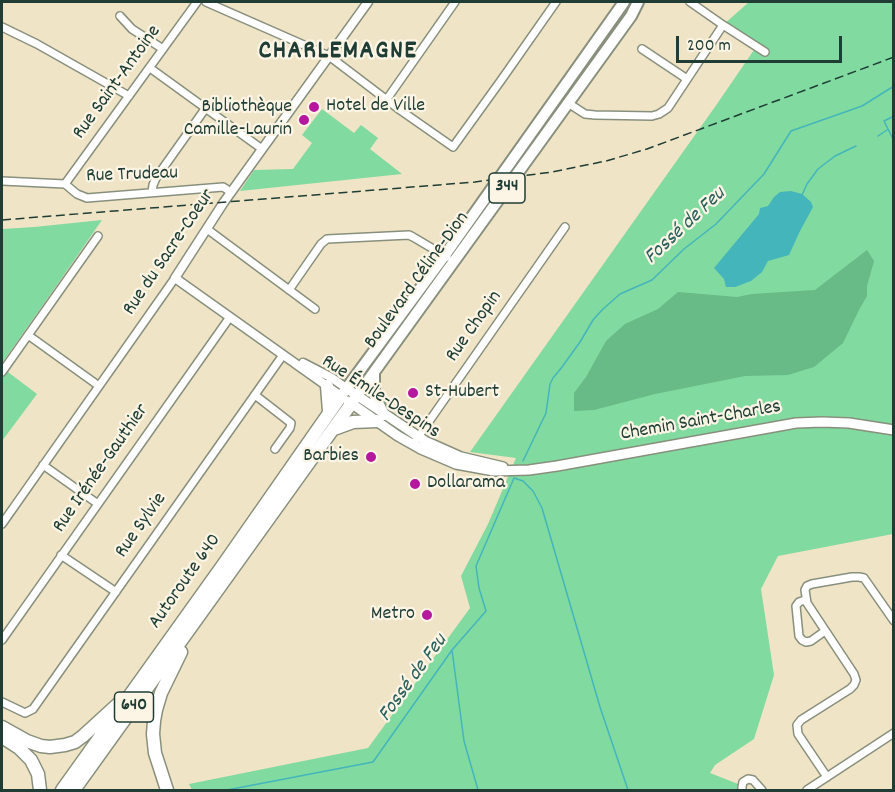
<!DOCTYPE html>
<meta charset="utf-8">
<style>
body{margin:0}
#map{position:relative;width:895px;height:792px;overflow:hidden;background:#f0e4c6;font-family:Dekko,sans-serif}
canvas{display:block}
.frame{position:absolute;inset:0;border:3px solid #1f3d34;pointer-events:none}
.scale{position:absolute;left:676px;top:36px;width:166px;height:27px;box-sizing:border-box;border:3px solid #1f3d34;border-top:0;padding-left:8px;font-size:18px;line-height:21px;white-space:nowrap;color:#1f3d34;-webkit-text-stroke:4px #fcf5e5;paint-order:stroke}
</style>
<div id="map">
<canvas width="895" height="792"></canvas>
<div class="frame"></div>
<div class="scale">200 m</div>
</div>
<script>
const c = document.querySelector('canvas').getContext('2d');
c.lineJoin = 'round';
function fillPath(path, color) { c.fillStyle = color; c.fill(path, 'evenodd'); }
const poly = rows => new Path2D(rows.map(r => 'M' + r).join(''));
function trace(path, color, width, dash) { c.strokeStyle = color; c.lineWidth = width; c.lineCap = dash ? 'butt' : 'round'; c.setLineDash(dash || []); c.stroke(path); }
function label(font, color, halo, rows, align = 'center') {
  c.font = font + ' Dekko,sans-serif'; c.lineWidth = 4.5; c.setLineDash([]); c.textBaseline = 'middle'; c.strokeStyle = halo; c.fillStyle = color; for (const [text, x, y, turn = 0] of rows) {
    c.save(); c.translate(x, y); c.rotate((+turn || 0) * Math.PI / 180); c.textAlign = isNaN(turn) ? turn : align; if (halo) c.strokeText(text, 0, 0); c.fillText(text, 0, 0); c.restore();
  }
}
fillPath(poly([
 [749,2,893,2,893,534,778,556,761,589,774,675,754,739,715,765,710,773,738,784,738,790,192,790,189,784,368,748,470,608,461,576,488,524,516,458,470,452,717,104,756,47,723,25],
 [322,109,354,133,361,125,378,138,370,149,402,174,240,191,254,170,293,169,312,143,302,135],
 [102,220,45,302,2,363,2,229,34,227],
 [4,369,37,394,2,441,2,372]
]), '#81da9f');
fillPath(poly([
 [867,250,874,261,867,286,867,296,859,310,843,343,814,367,788,375,745,376,655,394,594,410,574,411,574,393,586,377,606,341,625,324,658,309,678,292,737,297,752,294,815,290]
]), '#68ba86');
fillPath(poly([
 [791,191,802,194,811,202,813,207,800,231,789,255,768,261,762,272,751,281,735,287,726,287,724,279,714,268,759,214,760,208,768,206,774,197,780,192]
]), '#45b5bc');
trace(poly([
 [894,116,884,121,894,141],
 [878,136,887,130],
 [802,195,807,184,818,169,835,156,856,146],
 [523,461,546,413,550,384,553,378,562,367,580,342,593,320,602,310,620,294,652,280,684,249,716,224,764,174,791,131,862,106,894,86],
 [452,650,464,741,478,790],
 [227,790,373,762,452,650,486,611,479,588,476,566,514,478,523,481,533,491,542,508,600,707,628,790]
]), '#45b5bc', 1.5);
const minor = poly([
 [206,2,329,56,400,110,453,147,502,79,556,2],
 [690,2,723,25,765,52],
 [120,16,132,29,163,49],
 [2,27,37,44,129,96],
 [642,49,687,79],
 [150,68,262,149],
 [387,99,455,2],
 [568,103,585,114,595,115,652,116,659,114,668,108,723,25],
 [2,181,65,184,77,194,87,198,223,187,231,192],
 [65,184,197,2],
 [152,192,153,185,156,178,205,109],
 [207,229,315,309],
 [289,290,321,244,327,239,409,235,413,237,447,257],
 [28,335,99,386],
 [2,372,98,236],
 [255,395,291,423,290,428,275,449],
 [416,440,565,227],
 [43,465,98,504],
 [2,524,175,278],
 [61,555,116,592],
 [805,600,799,602,796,606,799,636,802,640,806,642,811,641,825,631],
 [2,640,230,317],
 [2,702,25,713,33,709,283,355],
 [827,777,798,734,797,725,801,720,850,689,854,685,856,680,854,674,807,603,805,590,807,586,812,584,852,577,859,577,864,578,894,621],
 [742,790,742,787,743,782,748,779,753,780,762,790],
 [807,790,894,733]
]);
const tertiary = poly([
 [303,363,332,378,346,388],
 [341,396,175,278,224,202,368,2]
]);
const secondary = poly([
 [346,388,425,441,461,457,503,467],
 [348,401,398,436,421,449,456,464,494,471,529,470,557,466,796,423,822,422,849,423,894,430]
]);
const primary = poly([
 [374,374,374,394,384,415],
 [341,396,445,255,624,2],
 [351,404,631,16,638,2]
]);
const motorway = poly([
 [327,386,329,411],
 [334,429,353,422,377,421],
 [2,727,27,741,41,746,50,747,65,745,75,742,83,736,118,704],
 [2,737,19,748,31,760,38,774,40,790],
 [62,790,223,565,341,396],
 [74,790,351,404],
 [167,790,155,753,153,734,154,721,156,710,161,693,181,652]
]);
trace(minor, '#88907d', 10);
trace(tertiary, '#88907d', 11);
trace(secondary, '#88907d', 12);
trace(primary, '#88907d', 14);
trace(motorway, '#88907d', 15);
trace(minor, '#fff', 7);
trace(tertiary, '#fff', 8);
trace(secondary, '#fff', 9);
trace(primary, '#fff', 10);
trace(motorway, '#fff', 12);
trace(poly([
 [2,220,475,182,552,172,606,161,647,149,894,57]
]), '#1f3d34', 1.5, [9, 4.5]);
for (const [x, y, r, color] of [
 [314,107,6,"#b5179e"],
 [304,120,6,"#b5179e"],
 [413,393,6,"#b5179e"],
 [371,457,6,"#b5179e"],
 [415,484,6,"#b5179e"],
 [427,615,6,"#b5179e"]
]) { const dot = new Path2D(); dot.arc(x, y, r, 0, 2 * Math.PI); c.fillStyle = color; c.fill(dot); trace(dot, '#fcf5e5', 2); }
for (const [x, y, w] of [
 [507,188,36],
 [134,707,39]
]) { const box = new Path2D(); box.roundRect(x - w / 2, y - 15, w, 30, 4.5); c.fillStyle = '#fcf5e5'; c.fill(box); trace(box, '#1f3d34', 1.5); }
label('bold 18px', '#1f3d34', null, [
 ["344",507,188],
 ["640",134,707]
]);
label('20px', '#1f3d34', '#fcf5e5', [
 ["Rue Saint-Antoine",118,83,-54],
 ["Rue Trudeau",132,176,-2],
 ["Rue du Sacre-Coeur",170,253,-56],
 ["Boulevard Céline-Dion",418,281,-54],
 ["Rue Chopin",475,327,-55],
 ["Rue Émile-Despins",380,398,33],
 ["Chemin Saint-Charles",701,422,-10],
 ["Rue Irénée-Gauthier",102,469,-55],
 ["Rue Sylvie",142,526,-55],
 ["Autoroute 640",186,582,-55]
]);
label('20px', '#1f3d34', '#fcf5e5', [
 ["Hotel de Ville",326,107],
 ["Bibliothèque",292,108,"right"],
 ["Camille-Laurin",292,131,"right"],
 ["St-Hubert",425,393],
 ["Barbies",359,457,"right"],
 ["Dollarama",427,484],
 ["Metro",415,615,"right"]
], 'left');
label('italic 21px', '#2a615d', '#fcf5e5', [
 ["Fossé de Feu",686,227,-43],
 ["Fossé de Feu",414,679,-54]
]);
c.letterSpacing = '1.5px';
label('bold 26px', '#1f3d34', '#fcf5e5', [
 ["CHARLEMAGNE",338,53]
]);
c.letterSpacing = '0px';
</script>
